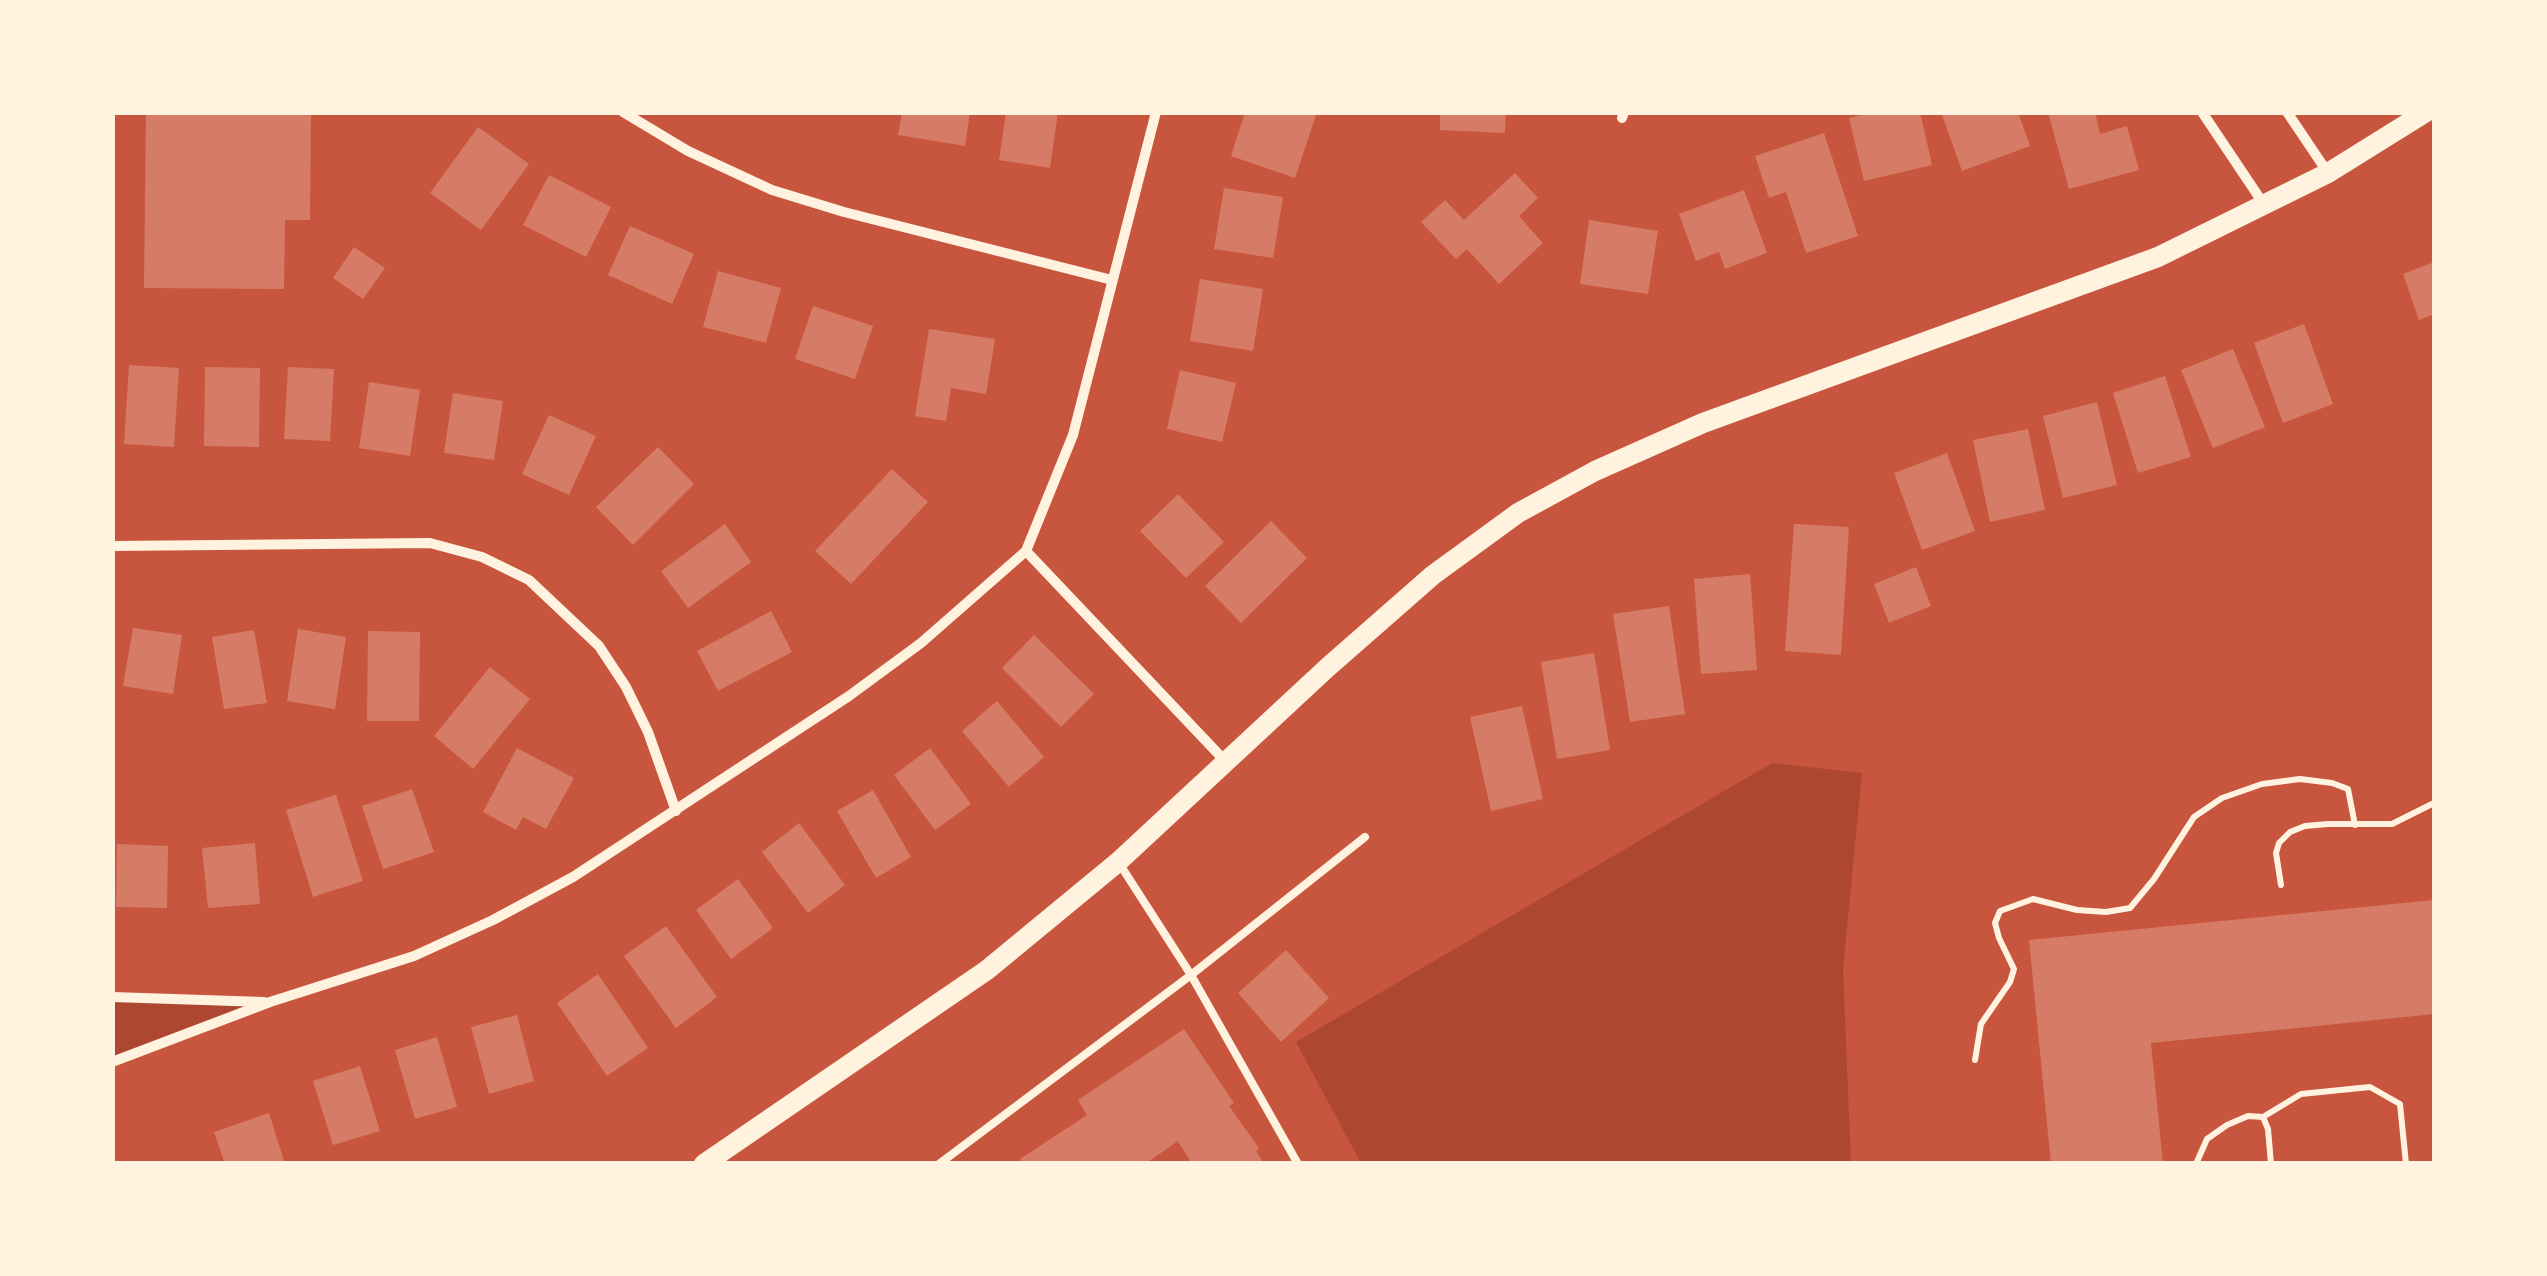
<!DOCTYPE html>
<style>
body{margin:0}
#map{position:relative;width:2547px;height:1276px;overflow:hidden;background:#c8553d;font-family:Barlow,sans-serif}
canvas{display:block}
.frame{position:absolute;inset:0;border:115px solid #fff3e0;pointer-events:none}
</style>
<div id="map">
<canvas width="2547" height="1276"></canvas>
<div class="frame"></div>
</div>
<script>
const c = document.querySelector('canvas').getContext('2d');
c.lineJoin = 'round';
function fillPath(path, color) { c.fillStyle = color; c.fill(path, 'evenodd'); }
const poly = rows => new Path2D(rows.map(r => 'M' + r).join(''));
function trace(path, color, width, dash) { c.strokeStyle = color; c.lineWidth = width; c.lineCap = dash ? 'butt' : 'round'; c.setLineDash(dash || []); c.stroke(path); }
fillPath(poly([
 [1772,763,1862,773,1843,969,1851,1163,1361,1163,1296,1042],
 [113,997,270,1002,113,1062]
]), '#ae4732');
fillPath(poly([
 [146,112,311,112,310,220,285,220,284,289,144,288],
 [902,112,970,112,965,146,898,135],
 [1006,112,1058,112,1050,168,999,160],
 [1245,112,1317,112,1295,178,1231,156],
 [1440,112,1506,112,1505,133,1440,130],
 [1873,112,1920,112,1932,165,1864,181,1849,118],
 [1941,112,2018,112,2030,146,1962,171],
 [2048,112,2095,112,2100,134,2127,126,2139,170,2069,189],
 [478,127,529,164,481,230,430,193],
 [1824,133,1858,236,1806,253,1786,192,1769,198,1755,156],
 [1515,173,1538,198,1519,216,1543,243,1499,284,1467,249,1456,259,1421,222,1445,200,1464,220],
 [549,175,611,207,586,257,523,225],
 [1224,188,1283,197,1273,258,1214,249],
 [1744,190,1767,253,1725,269,1719,252,1696,261,1679,214],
 [1589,220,1658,231,1648,294,1580,284],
 [630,226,694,254,672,304,608,275],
 [354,247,385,268,363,299,333,278],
 [2434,262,2434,314,2419,320,2403,274],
 [718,271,781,288,766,343,703,327],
 [1200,279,1263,289,1253,351,1190,341],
 [813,306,873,326,855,379,795,359],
 [2304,324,2333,404,2283,423,2254,343],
 [929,329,995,339,986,394,951,388,946,421,915,416],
 [2233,349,2265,427,2213,448,2181,370],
 [129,365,179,368,174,447,124,444],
 [205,367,260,368,259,447,204,446],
 [288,367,334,369,330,441,284,439],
 [1180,370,1236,383,1222,442,1167,429],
 [2165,376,2191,457,2138,473,2113,393],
 [369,382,420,390,410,456,359,448],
 [453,393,503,401,494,460,444,453],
 [2097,402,2117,485,2063,498,2043,416],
 [549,415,596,436,569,495,522,474],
 [2028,429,2045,510,1990,522,1973,440],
 [658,447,694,484,633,545,596,507],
 [1947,453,1975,531,1922,550,1894,473],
 [892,469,928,502,851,584,815,551],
 [1178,494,1224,542,1186,578,1140,531],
 [1271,521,1307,558,1241,623,1205,586],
 [725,524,751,562,688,608,661,571],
 [1794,524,1849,527,1841,655,1785,651],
 [1916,567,1931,606,1889,623,1874,584],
 [1750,574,1757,670,1701,674,1694,579],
 [1669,606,1685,714,1630,722,1613,614],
 [771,611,792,652,718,691,697,651],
 [133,628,182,635,173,694,123,686],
 [298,629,346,637,335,709,287,701],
 [254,630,267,703,224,709,212,637],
 [368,631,420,632,419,721,367,721],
 [1034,635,1094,694,1061,727,1002,668],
 [1594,653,1610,750,1557,759,1541,662],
 [490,667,530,699,473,769,434,736],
 [997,701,1044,757,1009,787,962,731],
 [1522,706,1543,799,1491,811,1470,717],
 [517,748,574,778,546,829,523,817,516,830,483,812],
 [930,748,971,804,935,830,894,775],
 [412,789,434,852,383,869,362,806],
 [873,790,911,857,876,878,837,811],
 [336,795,363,881,313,897,286,810],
 [799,823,845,885,808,913,762,852],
 [255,843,260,904,208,908,202,848],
 [117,844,168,846,167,908,116,907],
 [738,879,773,928,731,959,696,910],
 [2434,900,2434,1014,2151,1043,2163,1164,2051,1164,2029,940],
 [666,926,717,997,676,1028,624,956],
 [1286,950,1329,998,1281,1042,1238,993],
 [598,974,648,1048,607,1076,557,1003],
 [517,1015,534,1081,489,1094,471,1027],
 [1184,1029,1234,1103,1229,1106,1259,1148,1256,1151,1264,1164,1192,1164,1178,1141,1145,1164,1023,1164,1020,1159,1087,1115,1078,1100],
 [437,1037,457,1107,415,1119,395,1050],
 [360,1066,380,1131,333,1145,313,1081],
 [269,1113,285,1164,225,1164,214,1132]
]), '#d67c66');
trace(poly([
 [2281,885,2276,853,2279,843,2290,832,2305,826,2328,824,2392,824,2434,803],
 [1975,1060,1981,1024,2010,982,2014,969,1999,938,1995,923,2000,911,2033,899,2077,910,2106,912,2130,908,2154,879,2194,817,2222,798,2262,784,2300,779,2332,783,2348,789,2355,825],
 [2263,1117,2301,1094,2370,1087,2400,1104,2406,1164],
 [2196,1164,2207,1139,2227,1125,2248,1116,2263,1117,2268,1129,2271,1164]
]), '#fff3e0', 6);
trace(poly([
 [1119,863,1191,975,1298,1164],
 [939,1164,1191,975,1365,837]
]), '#fff3e0', 8);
trace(poly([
 [623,112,688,151,772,190,844,212,1112,280],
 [2202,112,2265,206],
 [2287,112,2328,173],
 [1622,118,1624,112],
 [112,546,430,543,482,557,529,580,599,646,626,687,648,732,676,811],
 [1026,551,1226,762],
 [112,997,264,1002],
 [112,1062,270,1002,414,956,493,920,573,877,849,696,921,643,1026,551,1073,435,1156,112]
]), '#fff3e0', 10);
trace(poly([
 [704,1164,987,970,1118,862,1328,667,1433,575,1518,513,1595,471,1703,423,2158,257,2328,173,2426,112]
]), '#fff3e0', 20);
</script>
